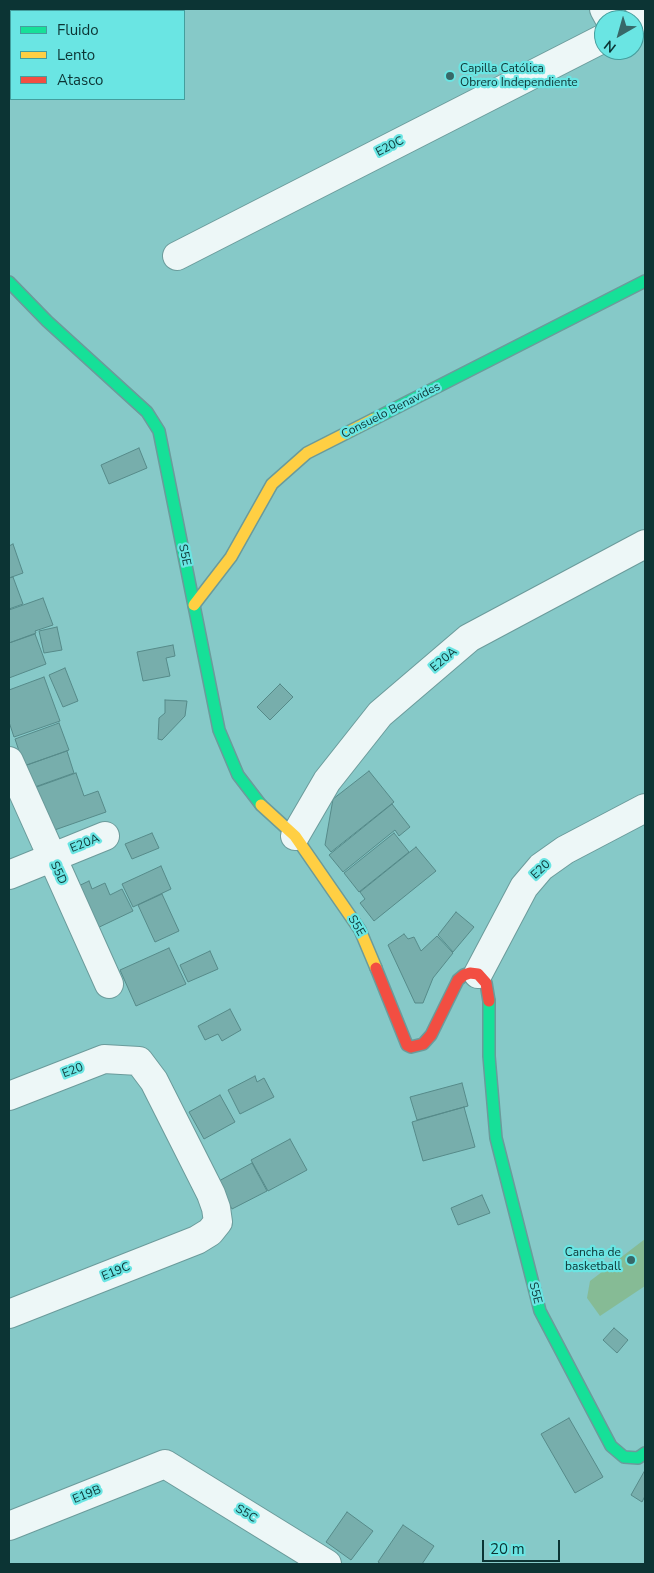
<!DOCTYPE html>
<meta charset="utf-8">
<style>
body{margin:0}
#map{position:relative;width:654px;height:1573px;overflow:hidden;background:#86c9c8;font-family:"Nunito Sans",sans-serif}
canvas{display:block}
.frame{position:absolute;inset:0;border:10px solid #0c3434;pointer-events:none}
.legend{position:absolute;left:10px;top:10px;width:175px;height:90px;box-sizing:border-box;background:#6ae5e3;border:1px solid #449e9d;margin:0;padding:6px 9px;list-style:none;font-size:15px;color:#0c3434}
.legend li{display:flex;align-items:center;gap:10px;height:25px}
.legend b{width:25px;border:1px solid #449e9d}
.north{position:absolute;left:594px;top:10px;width:50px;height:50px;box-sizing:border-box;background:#6ae5e3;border:1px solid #449e9d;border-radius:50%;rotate:218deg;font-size:14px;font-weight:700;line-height:20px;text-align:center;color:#0c3434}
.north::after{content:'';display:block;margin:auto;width:18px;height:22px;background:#376868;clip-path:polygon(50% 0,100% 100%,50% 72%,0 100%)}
.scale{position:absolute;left:482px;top:1540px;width:78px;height:22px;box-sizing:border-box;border:2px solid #0c3434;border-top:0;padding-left:6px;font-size:15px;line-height:18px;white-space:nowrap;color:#0c3434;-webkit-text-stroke:4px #6ae5e3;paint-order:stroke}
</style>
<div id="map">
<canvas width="654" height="1573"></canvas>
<div class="frame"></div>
<ul class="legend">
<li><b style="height:6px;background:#16e098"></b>Fluido</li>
<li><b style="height:6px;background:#ffcf43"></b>Lento</li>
<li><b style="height:6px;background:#f24e42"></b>Atasco</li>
</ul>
<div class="north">N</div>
<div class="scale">20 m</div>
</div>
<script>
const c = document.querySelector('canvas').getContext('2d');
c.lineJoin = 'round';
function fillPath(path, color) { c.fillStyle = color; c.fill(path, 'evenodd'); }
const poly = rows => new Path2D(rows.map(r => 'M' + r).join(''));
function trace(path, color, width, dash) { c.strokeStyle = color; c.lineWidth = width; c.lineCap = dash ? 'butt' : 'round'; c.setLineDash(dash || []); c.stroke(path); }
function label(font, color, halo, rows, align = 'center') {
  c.font = font + ' "Nunito Sans",sans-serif'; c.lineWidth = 4.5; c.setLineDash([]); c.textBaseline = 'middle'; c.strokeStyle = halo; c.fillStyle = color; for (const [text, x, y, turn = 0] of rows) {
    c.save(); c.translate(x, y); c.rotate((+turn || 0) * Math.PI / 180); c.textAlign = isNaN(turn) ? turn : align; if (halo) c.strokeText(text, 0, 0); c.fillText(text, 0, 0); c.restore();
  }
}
fillPath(poly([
 [645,1239,645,1286,600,1316,587,1298,590,1281]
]), '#86bb95');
const building = poly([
 [139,448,147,468,109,484,101,465,139,448],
 [13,544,23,573,9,578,9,546,13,544],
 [13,577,23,604,9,609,9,578,13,577],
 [43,598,53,625,35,631,36,633,9,643,9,610,43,598],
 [57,627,62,650,44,653,39,631,57,627],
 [35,634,46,664,9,678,9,643,35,634],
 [173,645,175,656,166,658,170,676,143,681,137,652,173,645],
 [65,668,78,701,63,707,49,675,65,668],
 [44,677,60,721,14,737,9,722,9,690,44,677],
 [280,684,293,697,270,720,257,707,280,684],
 [165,700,187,701,185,716,162,740,158,739,159,718,165,713,165,700],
 [59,723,69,750,24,766,15,739,59,723],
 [67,751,74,773,32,788,24,766,67,751],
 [369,771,394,802,331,852,325,845,333,799,369,771],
 [76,773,84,796,98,791,106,812,46,833,31,789,76,773],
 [392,804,410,827,399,836,395,830,343,872,329,855,392,804],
 [152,833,159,848,132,859,125,844,152,833],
 [394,833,409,852,359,892,344,873,394,833],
 [416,847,436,871,374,921,360,903,365,899,360,892,416,847],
 [161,866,171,889,133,907,122,884,161,866],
 [89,881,92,889,105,883,110,895,122,889,133,911,91,931,72,889,89,881],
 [162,894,179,931,155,942,138,905,162,894],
 [456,912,474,927,453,952,438,935,456,912],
 [404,934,408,939,414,937,421,951,437,936,453,953,433,978,423,1003,415,1003,388,945,404,934],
 [169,948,186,984,136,1006,120,970,169,948],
 [210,951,218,969,188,982,180,965,210,951],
 [230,1009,241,1030,222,1041,218,1034,205,1040,198,1026,230,1009],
 [255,1076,257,1082,264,1078,274,1097,240,1114,228,1090,255,1076],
 [462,1083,468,1106,417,1120,410,1097,462,1083],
 [220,1095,235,1122,204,1139,189,1112,220,1095],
 [464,1107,475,1147,423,1161,412,1122,464,1107],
 [290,1139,307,1170,268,1191,251,1160,290,1139],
 [252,1163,267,1191,232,1209,217,1182,252,1163],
 [482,1195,490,1213,458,1225,451,1208,482,1195],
 [614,1328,628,1340,617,1353,603,1340,614,1328],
 [569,1418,603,1477,575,1493,541,1434,569,1418],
 [645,1470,645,1496,642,1502,631,1495,645,1470],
 [347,1512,373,1531,351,1560,326,1542,347,1512],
 [403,1525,434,1546,422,1564,381,1564,378,1562,403,1525]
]);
fillPath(building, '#77aeac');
trace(building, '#568a89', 1);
const street = poly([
 [604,9,610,20],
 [634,22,645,17],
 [177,256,604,38],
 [9,761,109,984],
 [295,836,327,781,380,714,469,638,645,544],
 [9,875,105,836],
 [478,974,524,887,541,867,565,850,645,808],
 [9,1096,104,1059,139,1061,154,1081,211,1194,216,1208,218,1222,210,1232,197,1240,9,1314],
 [9,1526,165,1464,327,1564]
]);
const fast = poly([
 [9,282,47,321,147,412,159,431,219,730,238,775,261,805],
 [374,419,645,281],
 [489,1001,489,1056,496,1138,540,1311,611,1446,624,1457,638,1458,645,1453]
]);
const slow = poly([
 [194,605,231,557,272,484,307,453,374,419],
 [261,805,295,836,360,930,376,968]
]);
const jam = poly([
 [376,968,407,1045,411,1047,423,1044,431,1035,458,980,464,975,470,973,478,974,486,983,489,1001]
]);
trace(street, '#6b9b9b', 30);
trace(fast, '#6b9b9b', 14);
trace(slow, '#6b9b9b', 14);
trace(jam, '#6b9b9b', 14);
trace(street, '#edf7f7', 28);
trace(fast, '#16e098', 11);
trace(slow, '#ffcf43', 11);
trace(jam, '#f24e42', 11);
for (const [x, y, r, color] of [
 [450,76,5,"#376868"],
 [631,1260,5,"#376868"]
]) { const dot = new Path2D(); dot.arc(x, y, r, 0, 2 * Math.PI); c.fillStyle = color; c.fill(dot); trace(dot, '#6ae5e3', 2); }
label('12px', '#0c3434', '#6ae5e3', [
 ["Capilla Católica",460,69],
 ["Obrero Independiente",460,83],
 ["Cancha de",621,1253,"right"],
 ["basketball",621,1267,"right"]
], 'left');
label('12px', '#0c3434', '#6ae5e3', [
 ["E20C",390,147,-27],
 ["Consuelo Benavides",391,411,-27],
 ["S5E",184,555,79],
 ["E20A",444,660,-40],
 ["E20A",85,844,-22],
 ["E20",541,870,-43],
 ["S5D",58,873,66],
 ["S5E",356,926,60],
 ["E20",73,1071,-21],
 ["E19C",116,1272,-22],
 ["S5E",535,1293,76],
 ["E19B",87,1495,-22],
 ["S5C",246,1514,32]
]);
</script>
